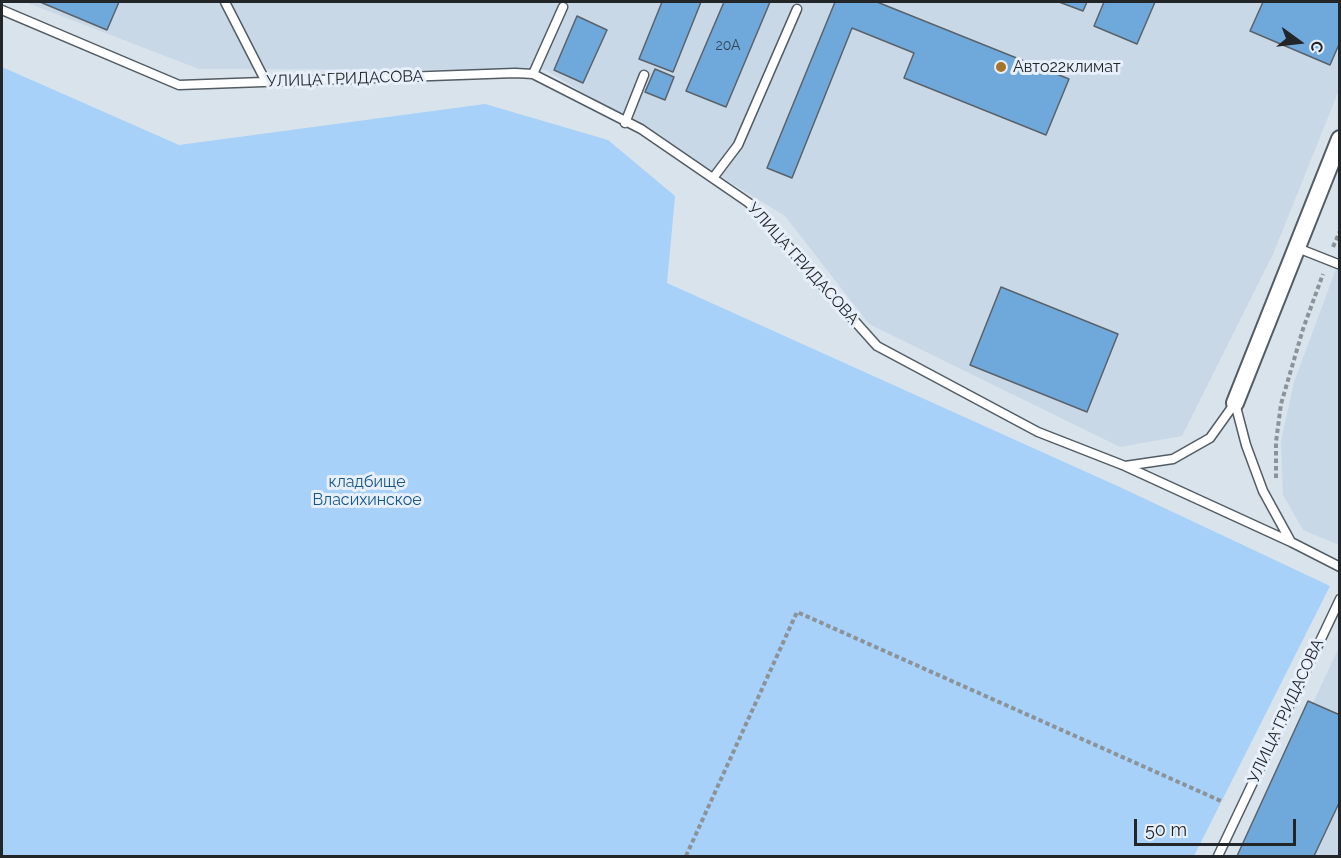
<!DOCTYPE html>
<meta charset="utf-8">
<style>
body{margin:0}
#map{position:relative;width:1341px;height:858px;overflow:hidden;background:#d9e3ec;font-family:Raleway,sans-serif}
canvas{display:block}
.frame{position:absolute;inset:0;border:3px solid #222629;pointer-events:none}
.north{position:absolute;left:1269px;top:12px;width:60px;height:60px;-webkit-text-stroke:4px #e7f0fa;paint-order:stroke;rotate:105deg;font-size:16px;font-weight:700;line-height:24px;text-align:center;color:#222629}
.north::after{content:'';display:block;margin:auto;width:21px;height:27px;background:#222629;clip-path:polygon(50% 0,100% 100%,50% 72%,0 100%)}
.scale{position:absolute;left:1134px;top:819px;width:162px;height:27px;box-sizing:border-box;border:3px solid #222629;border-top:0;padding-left:8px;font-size:18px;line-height:21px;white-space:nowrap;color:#222629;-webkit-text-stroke:4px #e7f0fa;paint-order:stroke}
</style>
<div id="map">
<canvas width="1341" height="858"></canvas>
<div class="frame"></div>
<div class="north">С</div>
<div class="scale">50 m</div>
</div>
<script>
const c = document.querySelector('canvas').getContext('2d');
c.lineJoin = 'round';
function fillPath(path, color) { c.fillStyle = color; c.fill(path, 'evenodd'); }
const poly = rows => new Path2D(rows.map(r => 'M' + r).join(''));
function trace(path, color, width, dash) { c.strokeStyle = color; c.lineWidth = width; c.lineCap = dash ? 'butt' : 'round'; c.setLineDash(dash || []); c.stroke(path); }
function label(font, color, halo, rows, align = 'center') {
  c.font = font + ' Raleway,sans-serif'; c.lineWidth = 6; c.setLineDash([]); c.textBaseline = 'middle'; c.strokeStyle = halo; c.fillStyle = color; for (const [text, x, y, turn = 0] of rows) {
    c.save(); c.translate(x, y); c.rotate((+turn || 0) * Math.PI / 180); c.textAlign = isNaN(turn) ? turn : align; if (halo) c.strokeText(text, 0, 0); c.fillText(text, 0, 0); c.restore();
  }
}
fillPath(poly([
 [25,2,1339,2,1339,90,1274,252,1182,436,1120,447,869,324,785,216,546,70,199,69],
 [1339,261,1339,545,1303,530,1283,495,1281,441,1294,382],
 [1339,647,1339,856,1242,856]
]), '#c9d8e7');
fillPath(poly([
 [2,67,179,145,485,104,608,140,675,196,667,283,1124,489,1330,586,1194,856,2,856]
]), '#a7d1f8');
const building = poly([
 [40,2,119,2,107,30,40,2],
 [662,2,701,2,673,72,639,59,662,2],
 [724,2,770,2,726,107,686,91,724,2],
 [835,2,877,2,1069,79,1046,135,904,78,914,53,852,28,792,178,767,168,835,2],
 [1059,2,1087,2,1083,11,1059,2],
 [1104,2,1155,2,1137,44,1094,26,1104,2],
 [1263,2,1340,2,1340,42,1330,65,1250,31,1263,2],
 [577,16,607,30,583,83,554,70,577,16],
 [655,69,674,77,665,100,645,92,655,69],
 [1001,287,1118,334,1087,412,970,365,1001,287],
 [1308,701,1340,715,1340,801,1314,856,1237,856,1308,701]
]);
fillPath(building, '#6fa9dc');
trace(building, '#5a626a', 1.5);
const service = poly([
 [225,2,266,82],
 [2,10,179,85,515,73,533,74,641,129,749,203,877,346,1038,432,1125,466,1173,459,1210,438,1235,403],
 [533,74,563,7],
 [625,123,644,75],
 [713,178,738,145,797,9],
 [1295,247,1338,264],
 [1235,403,1246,445,1263,491,1291,542,1340,567],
 [1125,466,1291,542],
 [1218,856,1340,599]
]);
const minor = poly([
 [1235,403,1340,139]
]);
trace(service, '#535c63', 11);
trace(minor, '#535c63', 20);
trace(poly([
 [1333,247,1340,231],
 [1276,478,1276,442,1281,404,1303,329,1323,274],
 [686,856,797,612,1221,801]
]), '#8b9399', 4, [4.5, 3]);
trace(service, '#fff', 8);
trace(minor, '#fff', 16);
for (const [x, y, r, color] of [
 [1001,67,6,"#a6742a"]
]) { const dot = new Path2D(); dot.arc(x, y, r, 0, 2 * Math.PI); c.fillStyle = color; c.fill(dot); trace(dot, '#e7f0fa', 2); }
label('14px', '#354756', null, [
 ["20А",728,46]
]);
label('16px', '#222629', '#e7f0fa', [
 ["Авто22климат",1013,67]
], 'left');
label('16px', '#222629', '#e7f0fa', [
 ["УЛИЦА ГРИДАСОВА",345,79,-2],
 ["УЛИЦА ГРИДАСОВА",803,264,48],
 ["УЛИЦА ГРИДАСОВА",1286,711,-65]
]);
label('16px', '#175687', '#e7f0fa', [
 ["кладбище",367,482],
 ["Власихинское",367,500]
]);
</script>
